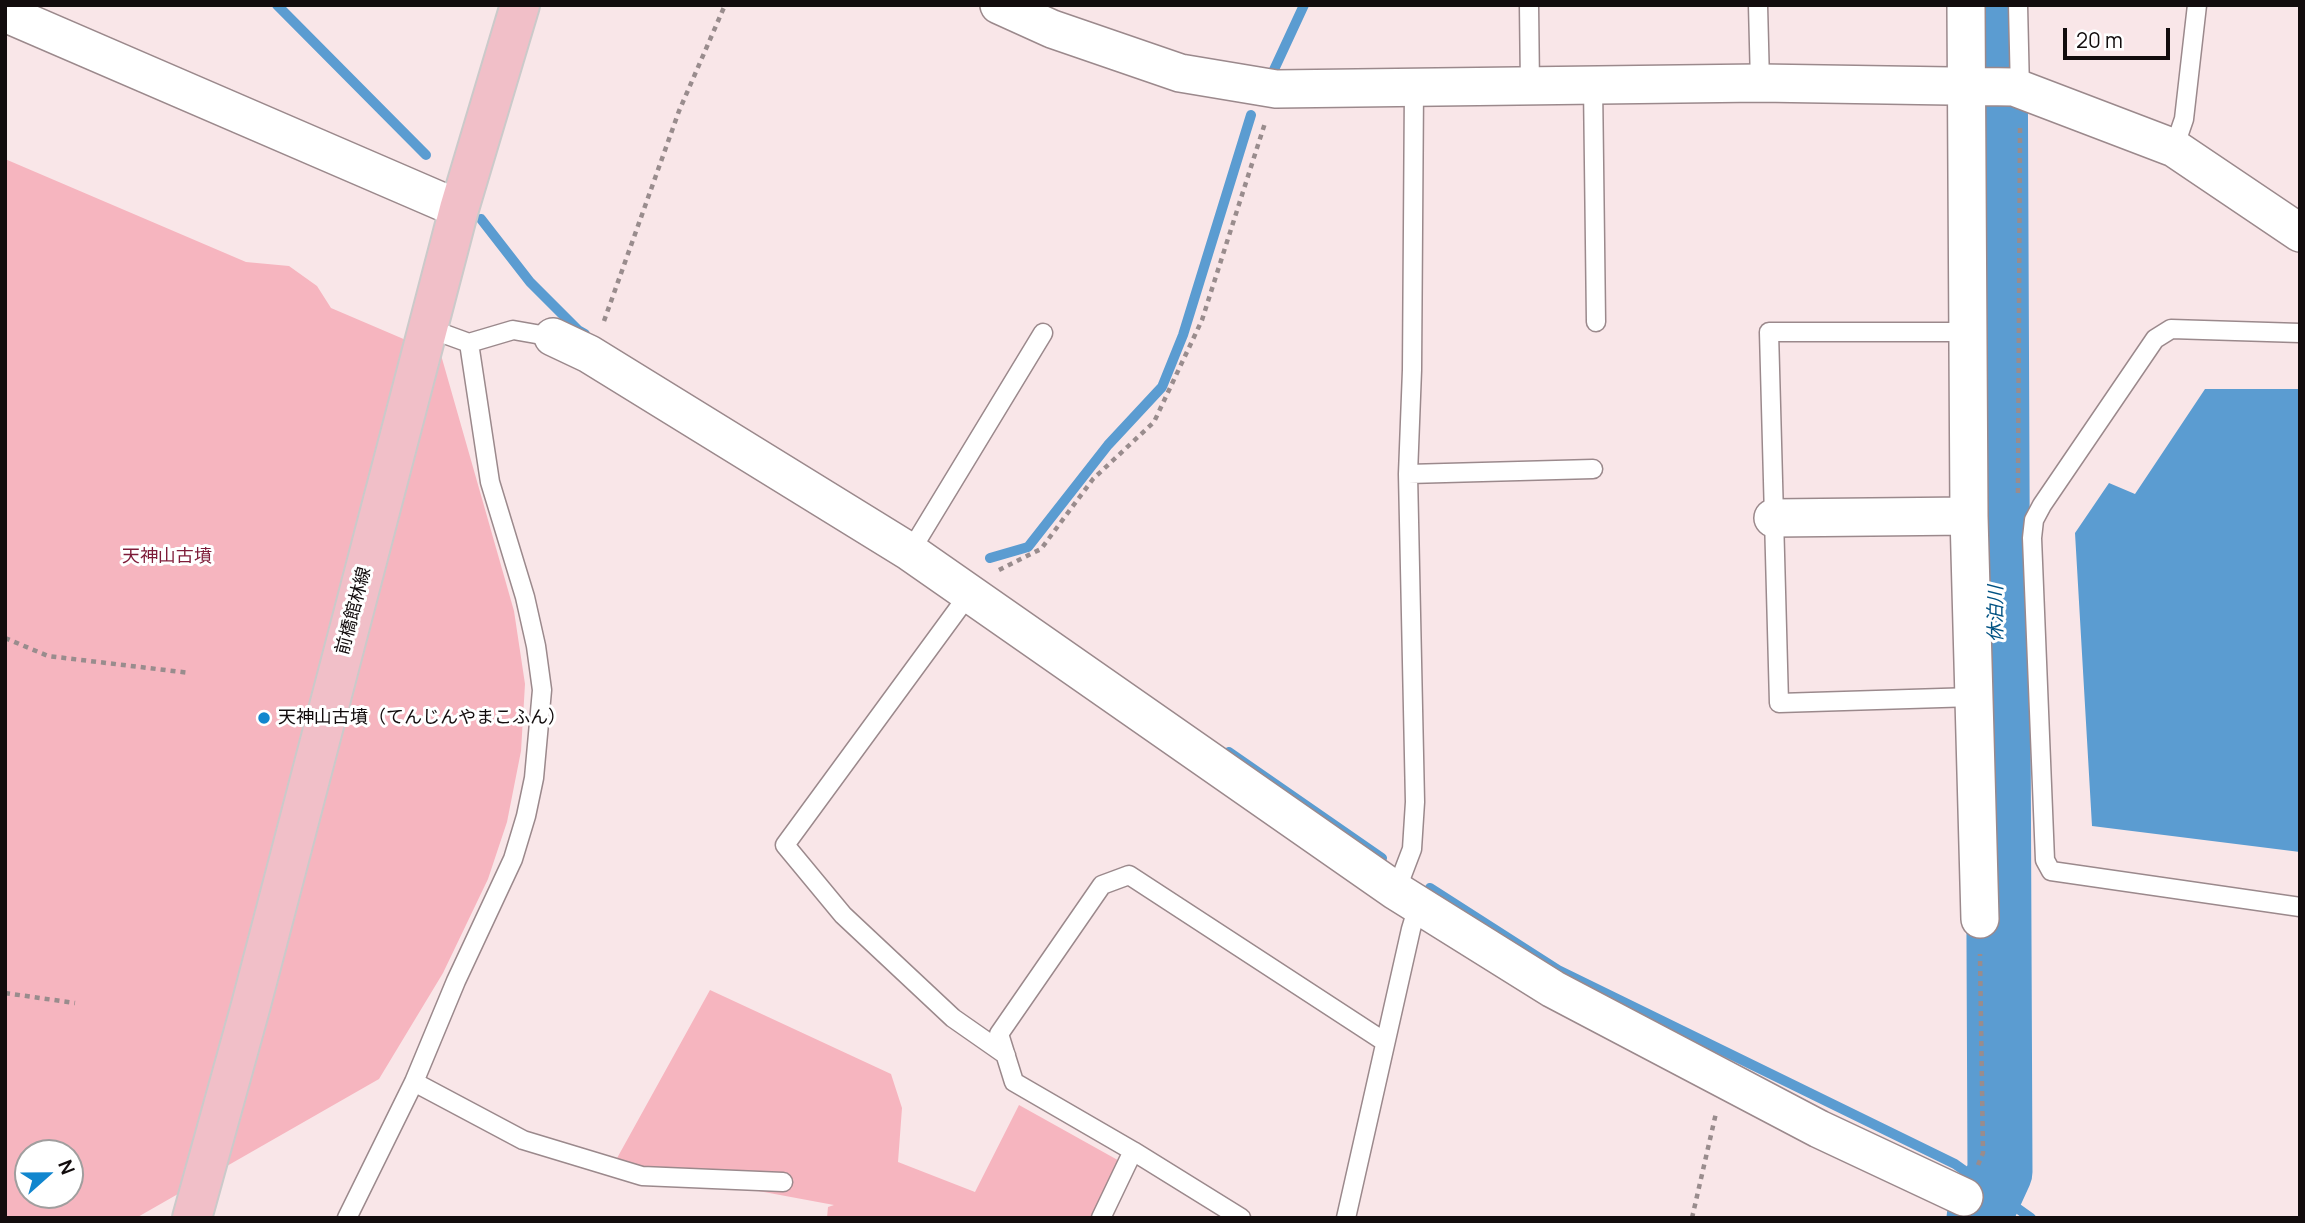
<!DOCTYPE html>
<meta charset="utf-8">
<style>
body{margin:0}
#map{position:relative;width:2305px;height:1223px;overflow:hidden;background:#f9e6e8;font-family:Manrope,sans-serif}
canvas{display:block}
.frame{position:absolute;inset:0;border:7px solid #120c0d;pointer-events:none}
.north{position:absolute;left:14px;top:1139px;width:70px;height:70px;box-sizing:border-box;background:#fff;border:2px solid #a09e9e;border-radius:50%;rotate:69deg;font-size:19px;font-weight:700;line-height:28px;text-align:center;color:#120c0d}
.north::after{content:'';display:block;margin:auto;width:24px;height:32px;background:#1186ce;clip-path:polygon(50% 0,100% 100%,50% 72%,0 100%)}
.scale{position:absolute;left:2063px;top:28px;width:107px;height:32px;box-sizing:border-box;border:4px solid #120c0d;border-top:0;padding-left:9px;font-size:21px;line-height:24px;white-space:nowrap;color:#120c0d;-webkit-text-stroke:5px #fff;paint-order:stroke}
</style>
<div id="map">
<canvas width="2305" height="1223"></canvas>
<div class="frame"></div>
<div class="north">N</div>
<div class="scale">20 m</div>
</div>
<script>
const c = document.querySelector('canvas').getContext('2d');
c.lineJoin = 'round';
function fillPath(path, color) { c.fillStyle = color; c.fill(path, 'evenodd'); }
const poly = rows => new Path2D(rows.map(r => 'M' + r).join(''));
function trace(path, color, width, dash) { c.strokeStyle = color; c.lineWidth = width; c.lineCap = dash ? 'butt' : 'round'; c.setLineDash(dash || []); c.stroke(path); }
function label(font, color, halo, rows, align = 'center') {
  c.font = font + ' Manrope,"Noto Sans JP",sans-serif'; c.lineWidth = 6; c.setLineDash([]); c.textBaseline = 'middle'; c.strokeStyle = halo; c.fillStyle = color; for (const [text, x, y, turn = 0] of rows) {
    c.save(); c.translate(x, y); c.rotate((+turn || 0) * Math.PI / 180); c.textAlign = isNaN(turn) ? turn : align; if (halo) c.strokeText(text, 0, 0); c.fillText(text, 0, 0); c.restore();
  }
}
fillPath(poly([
 [5,159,246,262,289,266,317,286,331,308,441,355,514,611,525,684,521,751,507,822,488,879,443,973,379,1079,136,1218,5,1218],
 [28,1153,70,1153,70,1195,28,1195],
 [710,990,891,1074,902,1108,898,1162,975,1192,1019,1105,1132,1168,1108,1218,827,1218,828,1207,834,1205,683,1177,616,1160]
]), '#f6b5bf');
fillPath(poly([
 [2205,389,2300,389,2300,852,2092,826,2075,533,2109,483,2135,494]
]), '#5b9cd1');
trace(poly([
 [277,5,426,155],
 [1272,74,1304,5],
 [481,219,530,282,578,330,585,334],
 [990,558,1028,547,1108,445,1162,387,1183,335,1251,115],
 [1229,752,1382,858],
 [1430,888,1558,970,1955,1164,2031,1218]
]), '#5b9cd1', 10);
trace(poly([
 [1979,1218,2000,1172,1995,5]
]), '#5b9cd1', 65);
const service = poly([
 [1529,5,1530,87],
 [1758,5,1760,83],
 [2018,5,2020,91],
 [1593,84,1596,322],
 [2174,148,2184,119,2197,5],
 [428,328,469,343,513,330,553,337],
 [1968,332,1769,332,1779,703,1974,697],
 [2300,333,2171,329,2155,339,2042,505,2034,520,2032,538,2045,860,2051,871,2300,907],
 [1408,474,1593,469],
 [910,552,1043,333],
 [969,594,785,845,843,915,953,1018,1006,1055],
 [1396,891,1412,849,1415,802,1408,474,1412,370,1414,86],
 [414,1082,523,1140,642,1176,783,1182],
 [347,1218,414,1082,456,981,513,859,526,816,534,778,542,690,536,646,525,597,490,482,469,343],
 [1101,1218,1133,1151],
 [1241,1218,1133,1151,1014,1082,999,1034,1102,885,1129,875,1385,1042],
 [1346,1218,1411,929,1418,906]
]);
const minor = poly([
 [999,5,1052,29,1180,73,1276,89,1760,83,2014,87,2174,148,2300,233],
 [1966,5,1969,516,1980,919],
 [5,13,459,209],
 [553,337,589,354,910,552,1396,891,1553,989,1819,1129,1964,1197],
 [1773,518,1969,516]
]);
const primary = poly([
 [192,1218,251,1005,459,209,520,5]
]);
trace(service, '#9b898c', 21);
trace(minor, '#9b898c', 40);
trace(primary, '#cbcaca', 42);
trace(poly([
 [604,321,679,111,725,5],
 [2018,493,2020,127],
 [999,570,1041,549,1093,479,1154,422,1202,320,1265,123],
 [5,638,48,656,190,673],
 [5,993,75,1003],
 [1978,1165,1983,1153,1980,954],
 [1692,1218,1716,1113]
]), '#998c8d', 4.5, [5, 5]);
trace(service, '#fff', 18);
trace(minor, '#fff', 37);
trace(primary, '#f1bfc8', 38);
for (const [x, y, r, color] of [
 [264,718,7,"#1186ce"]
]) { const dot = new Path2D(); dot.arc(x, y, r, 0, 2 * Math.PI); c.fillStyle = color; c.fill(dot); trace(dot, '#fff', 2.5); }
label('18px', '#7e1c39', '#fff', [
 ["天神山古墳",167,557]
]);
label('18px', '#120c0d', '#fff', [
 ["前橋館林線",354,611,-75]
]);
label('18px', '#120c0d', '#fff', [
 ["天神山古墳（てんじんやまこふん）",278,718]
], 'left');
label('italic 19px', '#005283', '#fff', [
 ["休泊川",1997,614,-90]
]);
</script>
